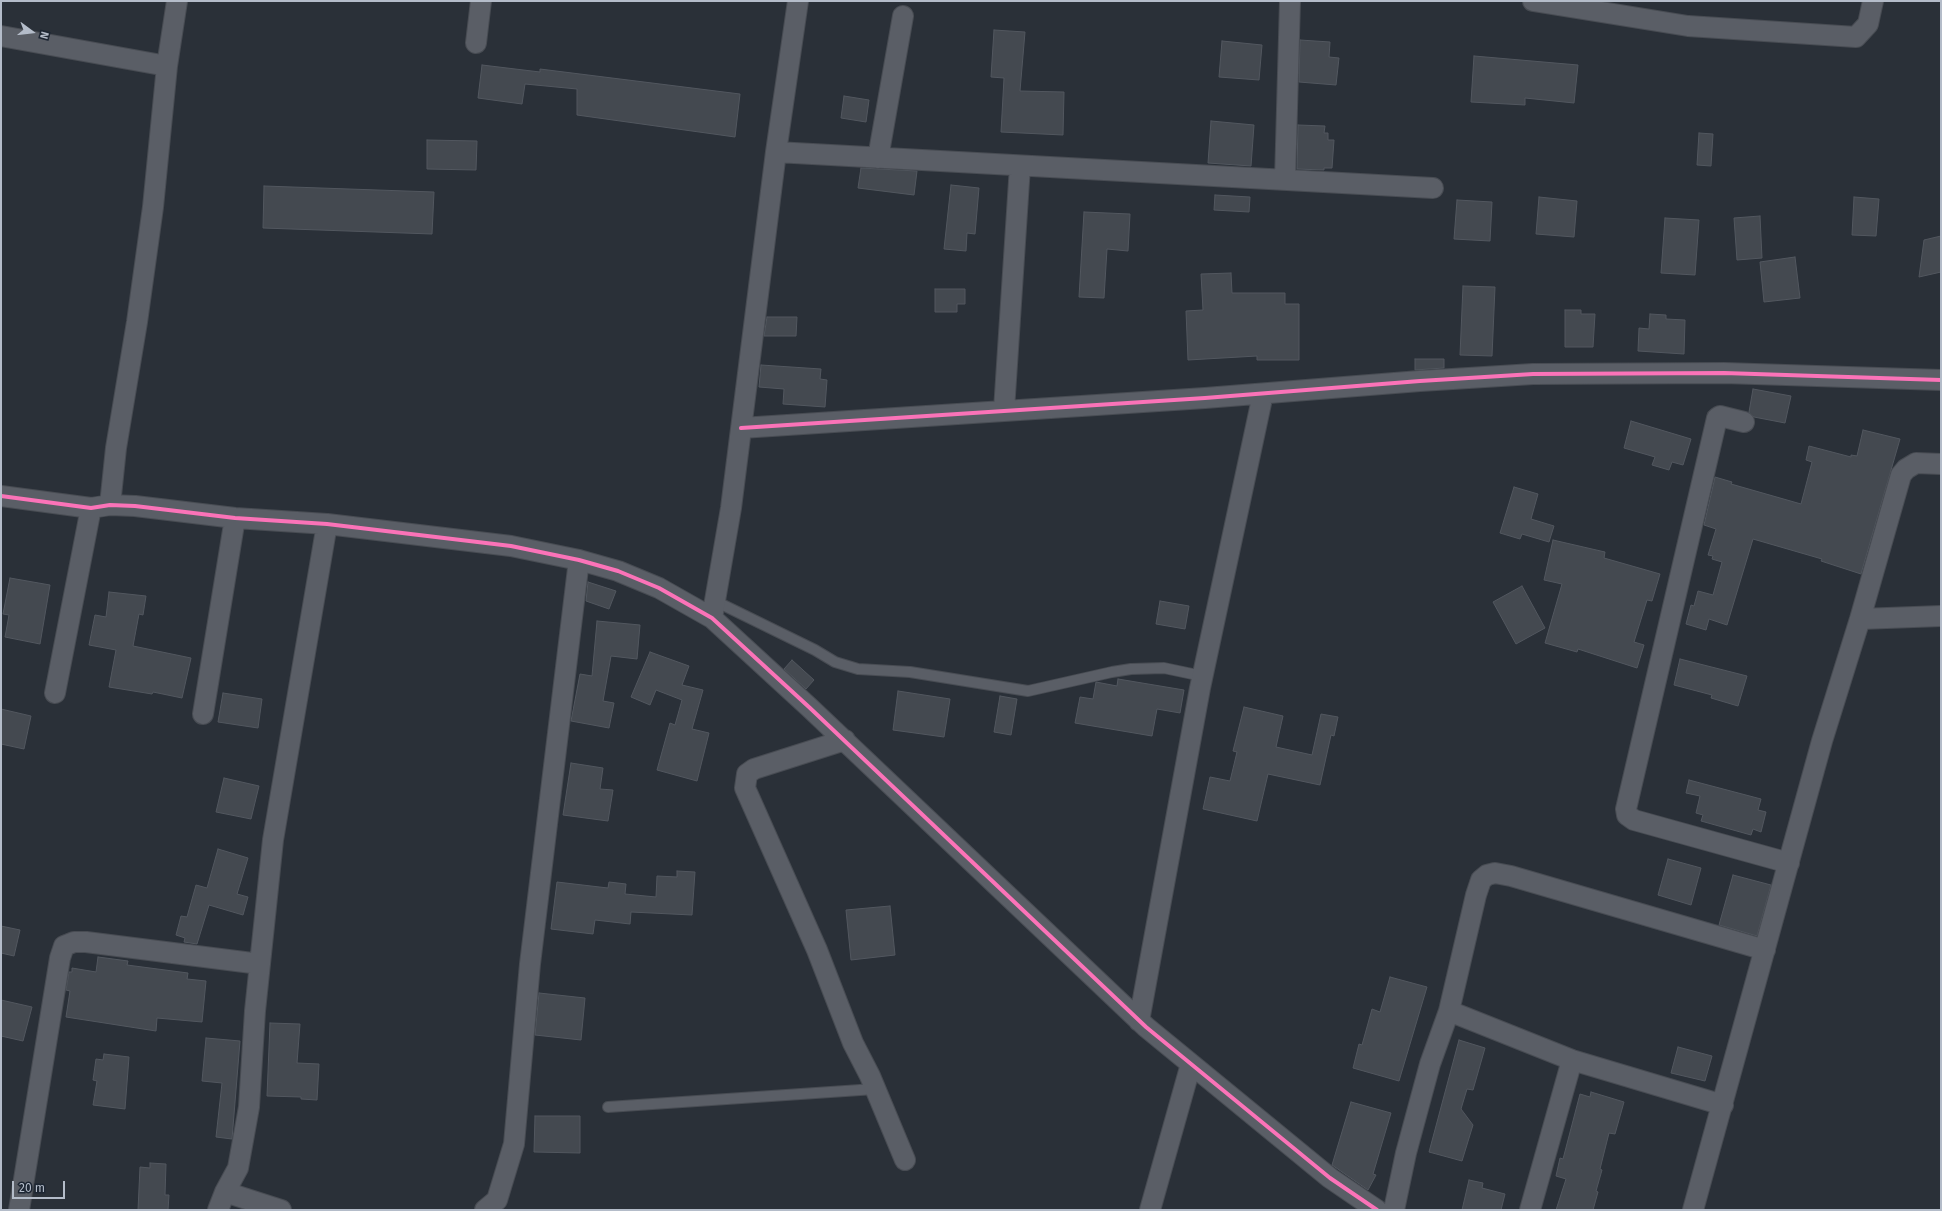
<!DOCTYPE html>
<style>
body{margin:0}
#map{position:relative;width:1942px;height:1211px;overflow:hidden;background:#2a3038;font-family:"Fira Sans",sans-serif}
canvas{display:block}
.frame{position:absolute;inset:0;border:2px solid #b4bcc9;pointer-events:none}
.north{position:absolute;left:12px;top:12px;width:40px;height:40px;-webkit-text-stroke:3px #1d2633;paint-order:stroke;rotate:105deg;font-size:11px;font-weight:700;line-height:16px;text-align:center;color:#b4bcc9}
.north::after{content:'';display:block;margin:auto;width:14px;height:18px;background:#b4bcc9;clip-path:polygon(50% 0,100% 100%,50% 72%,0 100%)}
.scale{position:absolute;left:12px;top:1181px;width:53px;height:18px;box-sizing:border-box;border:2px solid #b4bcc9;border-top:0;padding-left:5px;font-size:12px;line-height:14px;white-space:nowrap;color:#b4bcc9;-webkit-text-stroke:3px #1d2633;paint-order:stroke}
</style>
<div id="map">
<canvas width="1942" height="1211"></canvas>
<div class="frame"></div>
<div class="north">N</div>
<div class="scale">20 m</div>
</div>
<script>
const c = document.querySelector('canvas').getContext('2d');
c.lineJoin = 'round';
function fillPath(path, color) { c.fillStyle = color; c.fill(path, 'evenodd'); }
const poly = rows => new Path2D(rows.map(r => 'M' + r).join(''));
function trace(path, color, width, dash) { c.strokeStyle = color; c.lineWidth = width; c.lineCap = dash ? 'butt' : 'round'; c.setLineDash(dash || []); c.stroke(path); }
const building = poly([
 [994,30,1025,32,1020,91,1064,92,1063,135,1001,132,1004,78,991,77,994,30],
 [1300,40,1330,42,1329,57,1339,58,1336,85,1299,82,1300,40],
 [1222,41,1262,45,1259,80,1219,77,1222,41],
 [1474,56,1578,65,1574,103,1525,98,1525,105,1471,102,1474,56],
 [482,65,540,72,540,69,740,94,735,137,577,115,577,89,525,84,522,104,478,98,482,65],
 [844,96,869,100,866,122,841,118,844,96],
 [1211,121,1254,125,1251,166,1208,163,1211,121],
 [1298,125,1325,126,1324,133,1328,133,1328,140,1334,140,1332,168,1324,168,1324,170,1297,169,1298,125],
 [1699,133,1713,134,1711,166,1697,165,1699,133],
 [427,140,477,141,476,170,427,169,427,140],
 [861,168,917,171,914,195,858,188,861,168],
 [951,185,979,188,975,234,967,233,966,251,944,249,951,185],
 [264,186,434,192,432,234,263,228,264,186],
 [1215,195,1250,197,1249,212,1214,210,1215,195],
 [1539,197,1577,201,1574,237,1536,234,1539,197],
 [1854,197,1879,199,1876,236,1852,235,1854,197],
 [1457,200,1492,202,1490,241,1454,239,1457,200],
 [1084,212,1130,214,1128,251,1107,249,1104,298,1079,297,1084,212],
 [1760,216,1762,258,1737,260,1734,218,1760,216],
 [1665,218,1699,220,1695,275,1661,273,1665,218],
 [1941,236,1941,272,1919,277,1924,240,1941,236],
 [1795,257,1800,298,1764,302,1760,262,1795,257],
 [1231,273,1232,293,1285,293,1285,304,1299,304,1299,360,1257,360,1257,356,1188,360,1186,311,1203,310,1201,274,1231,273],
 [1463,286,1495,287,1492,356,1460,355,1463,286],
 [935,289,965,289,965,304,957,304,957,312,935,312,935,289],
 [1565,310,1581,310,1581,314,1595,314,1593,347,1565,347,1565,310],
 [1650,314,1666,315,1666,319,1685,320,1684,354,1638,351,1639,328,1649,329,1650,314],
 [767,317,797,317,796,336,764,336,767,317],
 [1415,359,1444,359,1444,368,1415,370,1415,359],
 [761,365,821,369,820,379,827,380,825,407,783,404,784,389,759,387,761,365],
 [1753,389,1791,396,1785,423,1754,417,1749,412,1753,389],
 [1631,421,1691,439,1683,465,1672,462,1669,470,1652,465,1655,457,1624,448,1631,421],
 [1863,430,1900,439,1861,574,1821,561,1822,559,1753,539,1727,625,1709,619,1706,630,1686,624,1691,605,1694,606,1698,591,1713,595,1722,562,1712,559,1713,556,1708,555,1716,529,1704,525,1715,477,1732,482,1731,484,1801,504,1812,462,1806,460,1809,446,1851,457,1851,455,1857,456,1863,430],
 [1514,487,1538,494,1531,519,1554,526,1549,542,1522,534,1520,539,1500,533,1514,487],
 [1553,540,1605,552,1604,558,1660,574,1652,601,1647,600,1634,642,1644,645,1637,668,1578,649,1577,652,1545,643,1562,584,1544,580,1553,540],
 [10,578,50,585,40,644,5,637,9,615,3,614,10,578],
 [588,582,616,591,609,609,586,601,588,582],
 [1522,586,1545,628,1516,644,1493,602,1522,586],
 [109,592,146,596,143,615,139,614,133,646,191,658,182,698,153,692,152,694,109,687,116,650,89,645,95,615,106,617,109,592],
 [1160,601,1189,606,1185,629,1156,624,1160,601],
 [597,621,640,625,637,659,611,656,603,701,614,703,609,728,571,721,580,674,592,676,597,621],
 [650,652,689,666,682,685,703,690,692,729,709,733,697,781,657,770,670,723,675,725,682,700,656,690,650,705,631,697,650,652],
 [1680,659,1747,676,1738,706,1711,698,1712,695,1674,685,1680,659],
 [792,660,814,680,806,689,784,669,792,660],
 [1118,679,1184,690,1180,713,1157,709,1152,736,1075,723,1080,697,1093,699,1096,682,1117,686,1118,679],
 [898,691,950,699,944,737,893,730,898,691],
 [223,693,262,699,258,728,218,722,223,693],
 [1000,696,1017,699,1011,735,994,732,1000,696],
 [1244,707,1283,716,1276,747,1312,755,1321,714,1338,717,1334,736,1331,735,1320,785,1268,774,1257,821,1203,809,1210,777,1230,781,1237,752,1233,751,1244,707],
 [1,709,31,716,24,749,1,744,1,709],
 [571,763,603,768,600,789,613,790,608,821,563,815,571,763],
 [224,778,259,786,251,819,216,812,224,778],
 [1689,780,1761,799,1758,810,1766,812,1761,832,1753,829,1751,835,1701,821,1703,815,1696,813,1700,796,1686,793,1689,780],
 [218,849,248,858,237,894,248,897,243,915,209,905,197,944,184,942,185,938,176,935,181,916,187,917,196,885,207,888,218,849],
 [1668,859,1701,868,1691,905,1658,895,1668,859],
 [677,871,695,872,692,915,631,912,630,924,595,920,593,934,551,929,557,882,608,888,609,882,626,884,625,894,656,897,657,876,677,877,677,871],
 [1733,875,1771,885,1757,936,1719,925,1733,875],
 [890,906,895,955,851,960,846,910,890,906],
 [1,926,20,930,14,956,1,953,1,926],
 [98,957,128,961,127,965,188,973,187,979,206,981,202,1022,157,1018,156,1031,66,1017,70,991,66,990,69,972,72,972,72,968,96,972,98,957],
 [1390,977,1427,987,1399,1081,1353,1068,1359,1044,1362,1045,1372,1009,1380,1012,1390,977],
 [539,993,585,998,581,1040,535,1035,539,993],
 [1,1000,32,1007,23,1041,1,1036,1,1000],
 [270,1023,300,1024,297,1063,319,1064,317,1100,301,1099,301,1097,267,1096,270,1023],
 [206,1038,240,1041,232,1139,216,1137,222,1083,202,1081,206,1038],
 [1459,1040,1485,1048,1473,1090,1467,1089,1461,1109,1473,1125,1462,1161,1429,1152,1459,1040],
 [1678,1047,1712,1056,1705,1081,1671,1073,1678,1047],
 [104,1054,129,1057,125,1109,93,1105,97,1081,93,1080,96,1059,103,1060,104,1054],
 [1591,1092,1624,1102,1615,1134,1609,1133,1600,1169,1602,1170,1596,1191,1598,1192,1593,1210,1556,1210,1566,1179,1556,1176,1560,1158,1563,1159,1580,1094,1590,1097,1591,1092],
 [1351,1102,1391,1113,1373,1174,1376,1175,1368,1190,1332,1165,1351,1102],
 [535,1116,580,1116,580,1153,534,1152,535,1116],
 [150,1163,166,1164,165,1195,169,1195,168,1210,138,1210,140,1167,150,1168,150,1163],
 [1469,1180,1483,1183,1482,1188,1505,1194,1501,1210,1462,1210,1469,1180]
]);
fillPath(building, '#444950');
trace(building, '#52575f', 1);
const service = poly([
 [715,601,815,650,835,662,858,669,910,672,1028,691,1112,672,1131,669,1164,668,1202,676],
 [608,1107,875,1089]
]);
const minor = poly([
 [1533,1,1688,26,1856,37,1868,24,1873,1],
 [1,36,167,66],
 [476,43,481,1],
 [776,152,1433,188],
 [878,158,903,16],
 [1285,180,1290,1],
 [1004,410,1020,166],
 [1744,422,1720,416,1717,418,1626,809,1627,815,1634,820,1789,863],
 [741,428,1205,398,1420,381,1533,374,1724,373,1941,380],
 [1,496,91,508,110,505,135,506,235,518,327,524,511,546,579,560,618,571,659,588,712,618,810,708,1146,1027,1330,1178,1377,1210],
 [110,505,116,448,137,322,153,207,167,66,177,1],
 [712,618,731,508,776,152,798,1],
 [1860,619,1941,616],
 [55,693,91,508],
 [203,714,235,518],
 [845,740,754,769,747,774,745,788,817,950,853,1043,870,1076,905,1160],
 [1449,1011,1572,1060,1723,1105],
 [1139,1021,1200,688,1263,394],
 [225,1192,281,1210],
 [19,1210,60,958,64,946,74,942,86,942,260,964],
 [218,1210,225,1192,238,1168,249,1107,255,1011,273,840,327,524],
 [485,1210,497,1200,514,1144,530,964,579,560],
 [1150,1210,1191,1064],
 [1394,1210,1406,1153,1430,1064,1449,1011,1476,895,1481,880,1487,875,1495,873,1511,876,1765,950],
 [1530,1210,1572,1060],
 [1693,1210,1822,741,1860,619,1901,475,1906,469,1916,463,1941,464]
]);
trace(service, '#484c53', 12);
trace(minor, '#484c53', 22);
trace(service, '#5a5e66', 10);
trace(minor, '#5a5e66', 20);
trace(poly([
 [741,428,1205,398,1420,381,1533,374,1724,373,1941,380],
 [1,496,91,508,110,505,135,506,235,518,327,524,511,546,579,560,618,571,659,588,712,618,810,708,1146,1027,1330,1178,1377,1210]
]), '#fb73b8', 4);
</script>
